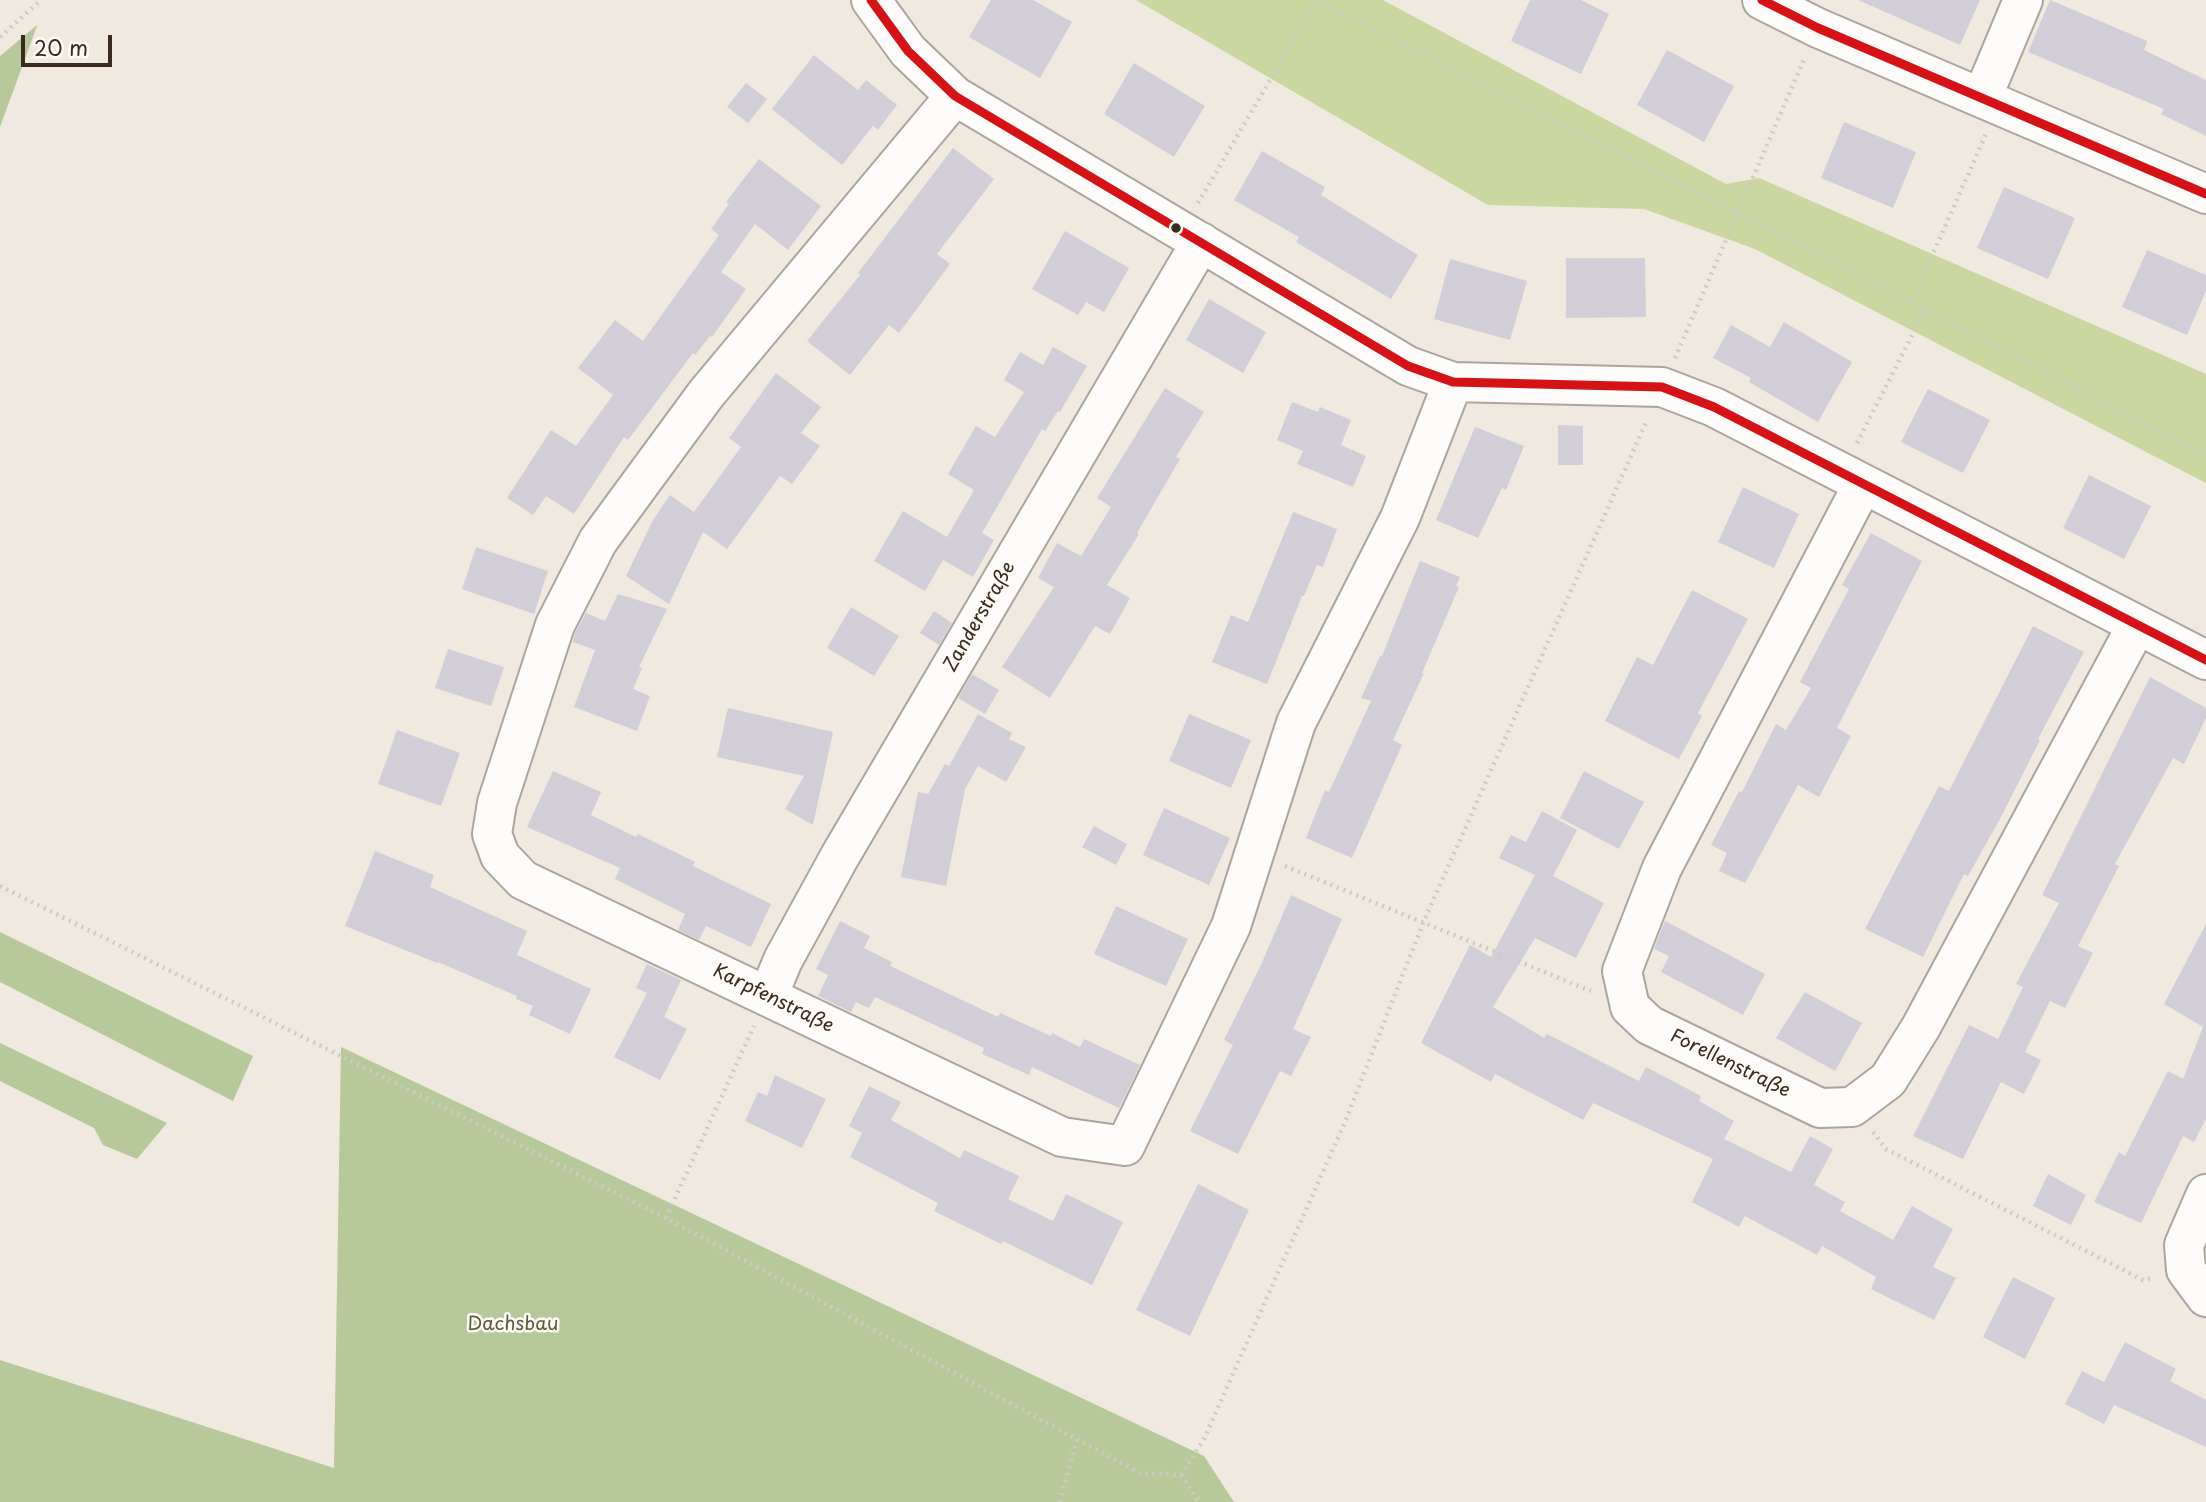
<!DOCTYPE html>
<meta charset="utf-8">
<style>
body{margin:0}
#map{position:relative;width:2206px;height:1502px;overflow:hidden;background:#efe9df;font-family:"Playpen Sans",sans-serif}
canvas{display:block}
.scale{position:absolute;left:21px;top:35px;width:91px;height:32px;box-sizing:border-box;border:4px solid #3b2a1e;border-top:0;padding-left:9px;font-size:21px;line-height:24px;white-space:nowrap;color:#3b2a1e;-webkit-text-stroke:5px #fdfcf7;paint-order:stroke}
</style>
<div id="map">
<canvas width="2206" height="1502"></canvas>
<div class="scale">20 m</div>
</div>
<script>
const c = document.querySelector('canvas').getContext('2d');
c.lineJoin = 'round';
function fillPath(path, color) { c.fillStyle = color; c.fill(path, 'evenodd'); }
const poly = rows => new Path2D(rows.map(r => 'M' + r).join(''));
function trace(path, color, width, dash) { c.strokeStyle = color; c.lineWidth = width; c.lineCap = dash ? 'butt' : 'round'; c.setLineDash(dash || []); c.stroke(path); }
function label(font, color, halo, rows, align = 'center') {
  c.font = font + ' "Playpen Sans",sans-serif'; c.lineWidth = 5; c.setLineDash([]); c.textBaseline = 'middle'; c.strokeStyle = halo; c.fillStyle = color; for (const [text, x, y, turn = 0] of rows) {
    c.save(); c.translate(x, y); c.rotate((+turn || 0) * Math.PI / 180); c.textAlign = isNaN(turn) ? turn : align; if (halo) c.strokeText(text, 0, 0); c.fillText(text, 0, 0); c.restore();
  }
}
fillPath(poly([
 [1136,0,1383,0,1726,184,1759,178,2206,374,2206,483,1755,249,1644,209,1488,205]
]), '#cad7a1');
fillPath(poly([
 [37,25,37,26,0,127,0,56],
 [0,932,253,1056,233,1101,0,982],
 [0,1043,167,1123,137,1159,103,1145,94,1128,0,1081],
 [341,1047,1204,1456,1234,1502,0,1502,0,1360,334,1468]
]), '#b7c89a');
fillPath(poly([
 [991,0,1033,0,1072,22,1040,78,969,37],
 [1530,0,1581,0,1609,14,1581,74,1511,41],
 [1858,0,1980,0,1960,45],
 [2050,0,2147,41,2144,50,2206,80,2206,136,2161,114,2164,109,2028,52],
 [1667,50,1734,86,1704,142,1637,105],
 [814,55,858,90,866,80,897,105,878,130,873,126,842,165,772,109],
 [1134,63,1205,106,1174,157,1104,114],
 [746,83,767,99,748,123,727,107],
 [1844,122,1916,152,1893,208,1821,178],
 [953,148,994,179,937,254,950,264,899,333,889,325,850,375,807,341,860,275,858,273],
 [1262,151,1325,187,1321,195,1418,255,1391,299,1296,242,1299,237,1234,200],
 [759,159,821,206,788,250,755,224,721,272,746,289,712,337,710,336,695,355,693,353,628,440,624,437,574,514,546,496,533,515,507,498,551,430,576,446,613,395,578,368,615,320,643,341,719,235,711,229,729,204,726,202],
 [2004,187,2075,218,2048,279,1977,248],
 [1065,231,1129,268,1104,312,1086,302,1078,315,1032,289],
 [2147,250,2206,275,2206,291,2187,335,2122,307],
 [1566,258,1645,258,1646,317,1566,318],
 [1450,259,1527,281,1510,340,1434,319],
 [1209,299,1266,332,1243,373,1186,340],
 [1784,322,1852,362,1818,422,1749,382,1751,378,1713,358,1731,325,1770,347],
 [1053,347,1087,366,1060,412,1058,411,1045,431,1042,429,982,533,994,540,973,577,943,560,925,591,874,561,903,511,947,537,974,490,948,474,976,426,995,437,1024,392,1004,380,1020,352,1043,365],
 [776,373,821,407,801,433,820,446,792,484,780,476,727,549,703,532,669,604,626,576,653,520,670,495,694,512,741,447,729,438],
 [1165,388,1204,412,1176,457,1180,459,1137,533,1139,534,1107,585,1130,598,1110,634,1095,626,1050,698,1002,667,1054,587,1038,578,1057,543,1081,556,1111,507,1097,498],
 [1928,389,1990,420,1963,473,1901,442],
 [1292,402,1318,412,1320,407,1351,420,1341,445,1366,456,1353,487,1297,464,1303,451,1277,440],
 [1558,425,1583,426,1583,465,1558,465],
 [1475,427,1524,446,1506,490,1502,488,1478,538,1436,520],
 [2089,475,2151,506,2124,559,2063,528],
 [1743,487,1799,514,1774,568,1718,542],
 [1293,512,1337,529,1323,567,1317,565,1304,596,1302,596,1267,684,1212,662,1231,615,1248,622],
 [1871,533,1922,561,1837,728,1851,736,1819,797,1798,785,1745,883,1719,871,1727,853,1711,845,1739,791,1742,792,1776,724,1786,730,1811,688,1800,682,1849,589,1842,585],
 [476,547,548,571,534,614,462,589],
 [1420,561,1460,577,1456,586,1459,587,1422,673,1424,673,1393,740,1402,745,1352,858,1306,838,1325,790,1329,792,1371,701,1361,698,1380,656,1382,656],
 [1692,590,1748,619,1698,713,1702,716,1679,759,1605,721,1637,657,1653,665],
 [618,594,667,609,639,667,642,668,633,689,650,696,637,731,574,707,595,650,573,642,575,633,586,613,605,621],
 [851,607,899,636,874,676,827,648],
 [934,611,952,623,939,645,920,633],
 [2033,626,2084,652,2038,739,2040,740,2001,817,1968,876,1964,874,1923,957,1865,929,1939,786,1949,791],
 [448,649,504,667,491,706,435,688],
 [972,674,999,690,985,714,958,698],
 [2150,677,2206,708,2206,718,2184,764,2173,758,2115,864,2119,866,2078,946,2093,953,2065,1008,2050,1001,2025,1052,2041,1060,2024,1094,2001,1082,1963,1159,1913,1136,1969,1025,1998,1039,2023,987,2016,984,2059,903,2042,895],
 [728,708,833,732,813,825,785,809,804,776,717,757],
 [978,714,1012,733,1009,739,1026,747,1006,782,978,766,965,789,946,886,901,877,918,792,928,794,945,764,949,766],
 [1189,714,1251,740,1231,788,1169,761],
 [397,730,460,753,441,806,378,784],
 [553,771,601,792,591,815,636,837,638,834,695,862,693,866,771,904,751,947,706,926,699,940,678,930,685,914,615,879,620,868,527,827],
 [1584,771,1644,802,1619,849,1560,818],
 [1164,808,1230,838,1209,885,1143,855],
 [1542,811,1577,830,1553,876,1604,903,1576,958,1535,938,1493,1007,1544,1038,1547,1034,1639,1081,1646,1067,1701,1096,1699,1101,1734,1121,1724,1139,1791,1172,1810,1136,1833,1149,1814,1185,1845,1202,1840,1211,1893,1240,1912,1206,1953,1229,1933,1267,1956,1278,1934,1320,1871,1289,1876,1277,1822,1246,1817,1255,1745,1216,1739,1227,1692,1202,1713,1159,1593,1103,1583,1120,1495,1074,1491,1082,1421,1043,1470,945,1491,957,1535,875,1499,858,1511,835,1526,842],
 [1094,826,1127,844,1116,865,1082,847],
 [375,851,434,875,430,887,527,931,517,955,591,989,570,1034,529,1015,533,1006,516,999,517,996,438,962,437,963,345,926],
 [1291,895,1342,919,1293,1029,1311,1037,1291,1076,1280,1071,1238,1154,1190,1131,1233,1045,1224,1040,1260,967],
 [1116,906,1188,939,1166,986,1094,954],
 [840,921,870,936,864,948,892,962,890,966,998,1017,1000,1013,1051,1036,1052,1033,1080,1047,1084,1039,1140,1065,1119,1108,1032,1067,1029,1075,982,1054,984,1048,875,997,869,1008,856,1002,851,1012,818,996,828,975,816,969],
 [1665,921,1765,974,1743,1015,1661,972,1669,956,1654,949],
 [2206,924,2206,1119,2194,1142,2183,1136,2141,1223,2094,1202,2119,1152,2125,1156,2168,1071,2183,1079,2203,1027,2164,1004],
 [647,964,681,980,664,1017,687,1029,660,1080,614,1057,647,993,636,988],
 [1805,992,1862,1023,1835,1071,1776,1038],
 [775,1075,826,1099,802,1148,745,1121,758,1092,767,1096],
 [869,1086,901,1102,891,1120,960,1158,964,1150,1019,1176,1008,1199,1053,1221,1066,1194,1123,1222,1092,1285,1003,1241,1001,1244,934,1211,938,1203,850,1157,862,1133,849,1126],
 [2048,1174,2086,1195,2071,1225,2033,1206],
 [1198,1184,1249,1210,1190,1336,1136,1310],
 [2013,1277,2055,1298,2025,1359,1983,1337],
 [2125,1342,2176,1369,2170,1381,2206,1400,2206,1447,2114,1405,2104,1424,2065,1404,2082,1371,2104,1382]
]), '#d2ced7');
const minor = poly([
 [871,0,908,51,955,96,1408,366,1453,382,1662,387,1714,407,2206,660],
 [1762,0,1818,28,2206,194],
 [955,96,706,394,598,541,555,625,497,803,492,834,500,856,523,880,1062,1137,1125,1146,1231,926,1296,723,1400,518,1453,382],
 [1982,98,2023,0],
 [1863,484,1662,868,1622,971,1630,1007,1649,1025,1820,1108,1852,1107,1888,1080,1921,1027,2137,625],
 [768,996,783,960,840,856,1201,242],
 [2206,1194,2184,1245,2186,1270,2206,1297]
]);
trace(minor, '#aba59e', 42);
trace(poly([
 [1317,0,1738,213,2206,455],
 [0,37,41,0],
 [1198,203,1317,0],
 [1911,303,1986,134],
 [1675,358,1805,57],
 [1857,443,1925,310],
 [1285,866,1591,991],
 [0,886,666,1218,1140,1473,1181,1475],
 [1873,1132,1886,1149,2143,1280,2153,1278],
 [666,1218,754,1026],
 [1181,1475,1204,1439,1345,1122,1423,923,1647,420],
 [1181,1475,1199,1502],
 [1060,1502,1077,1439]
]), '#cdcac7', 4.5, [2, 5]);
trace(minor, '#fdfcfa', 38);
trace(poly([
 [871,0,908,51,955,96,1408,366,1453,382,1662,387,1714,407,2206,660],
 [1762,0,1818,28,2206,194]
]), '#d51317', 9);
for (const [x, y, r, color] of [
 [1176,228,6,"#3b2a1e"]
]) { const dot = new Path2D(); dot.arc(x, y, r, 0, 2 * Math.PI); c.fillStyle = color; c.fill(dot); trace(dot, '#fdfcf7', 2.5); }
label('19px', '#3b2a1e', '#fdfcf7', [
 ["Zanderstraße",980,617,-60],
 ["Karpfenstraße",773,999,26],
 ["Forellenstraße",1730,1064,26]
]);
label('19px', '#5d5a36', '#fdfcf7', [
 ["Dachsbau",513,1325]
]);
</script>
